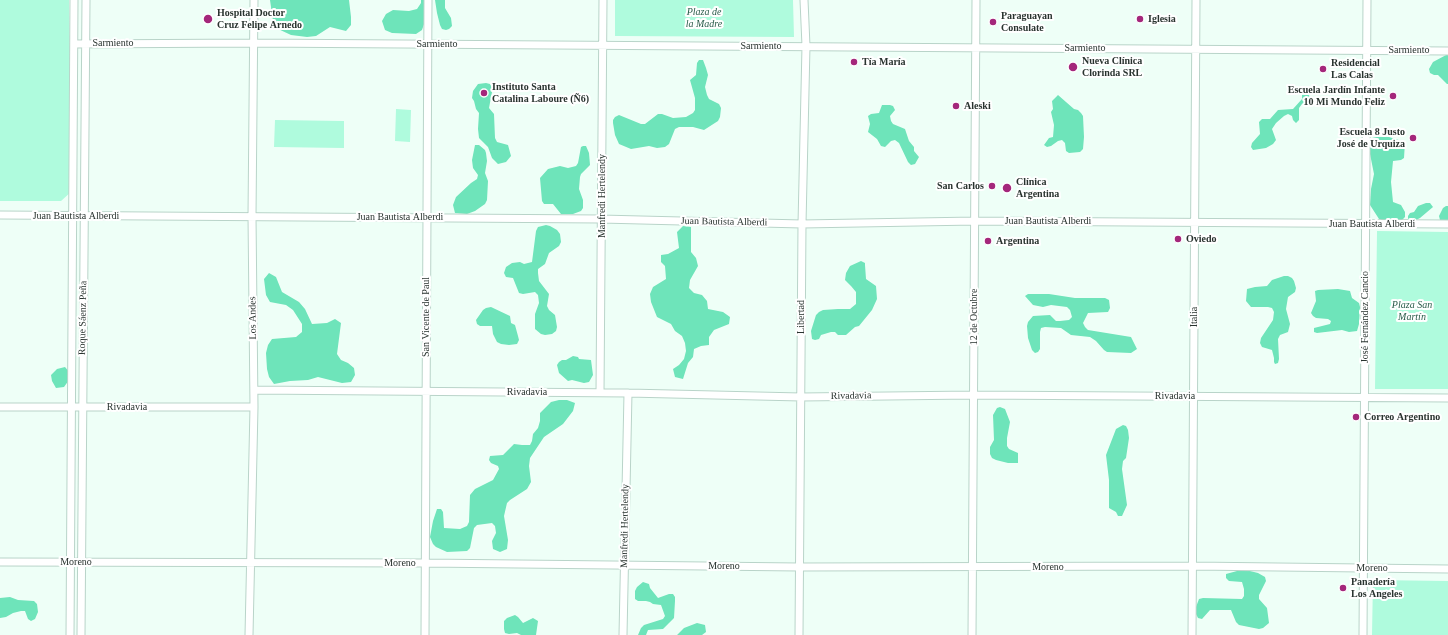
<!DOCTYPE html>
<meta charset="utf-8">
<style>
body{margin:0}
canvas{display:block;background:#eefff7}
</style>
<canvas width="1448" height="635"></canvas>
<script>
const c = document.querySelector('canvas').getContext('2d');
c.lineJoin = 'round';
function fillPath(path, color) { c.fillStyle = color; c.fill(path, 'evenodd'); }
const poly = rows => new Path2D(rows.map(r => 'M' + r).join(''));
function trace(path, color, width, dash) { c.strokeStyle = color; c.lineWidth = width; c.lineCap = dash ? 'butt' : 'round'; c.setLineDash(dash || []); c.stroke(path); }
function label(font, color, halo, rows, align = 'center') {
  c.font = font + ' "Times New Roman",serif'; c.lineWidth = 4; c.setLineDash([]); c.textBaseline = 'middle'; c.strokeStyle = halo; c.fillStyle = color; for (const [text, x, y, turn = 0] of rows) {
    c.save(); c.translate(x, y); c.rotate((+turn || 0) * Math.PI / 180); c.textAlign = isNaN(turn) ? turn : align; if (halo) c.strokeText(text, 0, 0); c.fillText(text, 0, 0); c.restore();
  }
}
fillPath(poly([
 [0,0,69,0,72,191,61,201,0,201],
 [615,0,793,0,794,37,615,36],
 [396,109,411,110,410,142,395,141],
 [275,120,344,121,344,148,274,147],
 [1377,231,1448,232,1448,389,1375,389],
 [1373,580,1448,581,1448,635,1372,635]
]), '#affbdd');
fillPath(poly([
 [270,0,349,0,351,17,351,25,346,31,330,27,316,36,307,37,291,35,276,28,273,21],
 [421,0,425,0,425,21,422,30,416,34,392,33,385,30,382,21,386,14,393,10,409,11,417,9,421,3],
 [435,0,445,0,445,8,451,18,452,26,449,29,446,30,442,29,440,25,437,13],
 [1448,54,1448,84,1447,84,1438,75,1434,75,1430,73,1429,69,1433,62],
 [699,60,703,60,706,68,708,75,705,87,707,95,709,99,719,104,721,108,720,117,718,121,704,130,693,127,679,127,675,129,669,144,665,147,657,148,649,146,631,149,619,144,615,135,613,123,613,120,615,117,619,115,641,124,645,124,658,114,662,114,673,118,686,117,693,113,695,110,695,98,690,80,696,75,697,63],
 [486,83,490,84,492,88,492,92,489,108,494,114,495,138,497,142,508,145,511,156,506,162,498,164,492,158,488,147,479,138,478,129,479,113,476,109,474,101,472,98,473,91,478,84],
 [1308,91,1310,99,1309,103,1306,105,1302,104,1299,108,1299,120,1296,123,1293,120,1292,116,1288,114,1284,116,1276,123,1272,129,1276,140,1273,144,1266,148,1253,150,1251,147,1252,143,1260,134,1259,122,1262,119,1270,119,1278,110,1293,109,1302,99,1302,95,1304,92],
 [1058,95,1074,109,1078,110,1081,113,1083,116,1084,137,1083,149,1080,152,1069,153,1066,151,1065,143,1062,140,1058,141,1051,146,1047,147,1044,145,1049,138,1053,137,1054,125,1051,112,1053,109,1052,101],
 [882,105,890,105,893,106,895,110,890,116,891,121,893,124,905,129,909,141,914,147,914,151,919,157,915,164,911,165,908,162,899,143,895,140,891,141,885,147,881,146,877,139,868,132,870,124,868,116,871,114,879,113],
 [1377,137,1389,137,1405,142,1404,158,1401,160,1393,161,1391,182,1393,202,1401,205,1405,212,1405,217,1402,220,1398,221,1382,220,1379,219,1370,205,1371,189,1374,174,1369,149,1370,141,1372,138],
 [475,145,479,145,485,150,486,153,487,161,485,173,488,181,487,200,485,204,475,211,467,214,455,213,453,205,456,197,471,183,477,179,478,175,473,168,472,160],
 [583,146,586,146,589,153,590,165,581,174,580,177,579,189,583,200,583,208,581,211,573,214,561,214,553,204,544,204,542,201,540,178,548,169,560,166,568,168,576,166,578,163,581,147],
 [1426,203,1430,203,1433,207,1420,218,1412,222,1408,221,1408,216,1410,213,1414,212,1418,206],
 [1446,206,1448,206,1448,221,1444,222,1440,220,1439,216,1443,208],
 [546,225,550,226,557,230,560,234,561,242,559,246,549,253,545,264,538,269,538,273,539,281,549,294,547,306,549,310,555,315,557,327,556,331,552,334,545,335,541,334,535,329,535,314,539,303,538,295,535,292,523,294,519,293,513,278,506,277,504,273,506,267,512,263,520,262,524,264,532,262,536,231,538,227],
 [683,226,691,227,691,252,696,258,698,266,690,280,689,288,694,293,702,295,707,301,708,309,723,312,730,317,729,324,714,330,709,337,709,345,701,346,694,349,693,357,688,363,683,379,675,377,673,369,679,365,684,359,686,351,685,343,682,336,675,331,671,324,657,317,651,302,650,294,653,287,666,279,665,266,661,262,661,255,668,254,679,248,677,232],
 [861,261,865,263,865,265,866,279,876,286,877,299,872,310,859,326,855,327,846,335,838,335,835,332,831,332,821,335,819,339,815,340,812,339,811,331,816,315,819,312,823,310,838,309,850,309,856,304,856,292,851,286,845,280,846,273,850,266],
 [269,273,276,277,282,292,299,302,305,309,312,324,327,323,335,319,341,323,337,354,341,360,348,363,354,368,355,375,351,382,342,383,318,377,308,380,290,381,274,384,269,377,267,369,266,353,268,345,272,339,296,337,302,332,302,324,293,310,286,305,270,302,266,295,264,279],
 [1284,276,1288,276,1292,278,1294,281,1296,288,1295,292,1288,297,1286,309,1290,324,1288,332,1280,335,1278,339,1279,359,1278,363,1275,364,1274,362,1274,358,1272,350,1262,347,1260,343,1261,338,1273,320,1274,312,1272,308,1268,307,1251,307,1246,301,1247,289,1255,287,1267,286,1272,280],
 [1338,289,1350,291,1352,298,1359,303,1360,307,1359,324,1357,331,1349,332,1342,330,1317,333,1314,332,1314,328,1330,324,1331,321,1328,319,1316,318,1313,316,1311,313,1316,301,1315,291,1318,290],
 [1028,294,1049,294,1075,298,1105,298,1109,300,1110,308,1108,312,1088,313,1083,323,1085,327,1088,330,1131,337,1137,349,1131,353,1107,352,1104,350,1096,341,1090,337,1071,335,1061,328,1045,327,1041,328,1040,332,1040,349,1038,352,1035,353,1032,350,1028,338,1027,326,1028,322,1033,316,1050,315,1056,321,1060,321,1069,320,1072,317,1070,310,1067,307,1051,305,1043,307,1033,305,1025,296],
 [491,307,510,316,511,323,515,325,518,336,519,340,517,344,509,345,501,344,497,342,493,334,492,326,480,326,477,324,476,320,483,310,486,308],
 [573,356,578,357,579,359,591,360,593,375,589,382,584,383,572,380,568,381,559,373,557,365,559,362,562,360,566,360],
 [65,367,70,373,69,380,64,387,56,388,52,381,51,375,57,369],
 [559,400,567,400,575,403,573,411,563,424,544,437,530,458,529,466,531,482,527,489,510,500,507,503,504,516,508,540,507,549,500,552,493,549,492,541,496,533,495,526,492,523,477,525,474,528,470,548,467,551,447,552,436,547,433,544,430,537,433,521,437,509,441,509,443,512,444,528,460,529,467,526,469,522,470,495,475,489,493,480,499,469,498,466,491,463,489,460,490,456,503,455,514,444,522,445,530,445,532,441,533,434,538,428,540,421,540,413,551,402],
 [1000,407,1005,409,1010,422,1007,438,1007,446,1009,449,1018,453,1018,463,1008,463,996,460,992,458,990,454,990,447,994,440,993,415,997,408],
 [1123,425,1126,426,1128,430,1129,438,1126,458,1123,461,1122,469,1127,505,1122,516,1118,516,1116,512,1109,508,1109,480,1106,455,1116,429],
 [1237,571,1250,571,1258,573,1265,577,1266,581,1259,595,1259,599,1267,608,1269,623,1263,628,1259,629,1239,625,1236,622,1231,610,1210,610,1202,619,1198,618,1196,614,1196,607,1199,599,1203,598,1242,599,1244,596,1244,589,1242,582,1229,581,1226,578,1226,574],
 [643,582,649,584,650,588,658,598,669,594,673,594,675,597,675,601,674,618,663,629,648,630,646,635,638,635,641,628,644,625,663,619,665,616,661,605,653,604,650,602,646,601,638,601,635,599,635,591,637,587],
 [10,597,18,600,34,601,37,604,38,612,35,619,31,621,28,619,25,611,21,611,13,613,6,617,0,618,0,598],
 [515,615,518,617,523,623,533,618,538,621,536,635,521,635,517,633,509,634,505,633,504,629,504,621,507,618],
 [697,623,705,625,706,632,702,635,677,635,684,628]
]), '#6ee4ba');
const minor = poly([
 [74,44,254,43,1448,51],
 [0,215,601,219,802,224,975,221,1448,224],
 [254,390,628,393,801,397,973,395,1448,398],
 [600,393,603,0],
 [0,407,254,407],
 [0,562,425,563,799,567,1193,566,1448,569],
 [70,635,74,0],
 [81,635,86,0],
 [249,635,254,407,252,216,254,0],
 [425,635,428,0],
 [623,635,628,393],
 [799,635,802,224,806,46,804,0],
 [972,635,976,0],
 [1192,635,1196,0],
 [1363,635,1367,0]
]);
trace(minor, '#b9d4c9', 9);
trace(minor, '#fff', 7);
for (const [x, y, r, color] of [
 [208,19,5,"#a4277b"],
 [1140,19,4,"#a4277b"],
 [993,22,4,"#a4277b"],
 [854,62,4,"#a4277b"],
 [1073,67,5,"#a4277b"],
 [1323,69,4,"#a4277b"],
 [484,93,4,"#a4277b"],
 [1393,96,4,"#a4277b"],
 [956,106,4,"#a4277b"],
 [1413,138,4,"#a4277b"],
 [992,186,4,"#a4277b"],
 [1007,188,5,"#a4277b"],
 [1178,239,4,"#a4277b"],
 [988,241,4,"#a4277b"],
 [1356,417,4,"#a4277b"],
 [1343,588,4,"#a4277b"]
]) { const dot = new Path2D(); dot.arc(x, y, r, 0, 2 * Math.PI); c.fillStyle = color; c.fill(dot); trace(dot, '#fff', 1.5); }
label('italic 10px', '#2b5d4b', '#fff', [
 ["Plaza de",704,12],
 ["la Madre",704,24],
 ["Plaza San",1412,305],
 ["Martín",1412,317]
]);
label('bold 10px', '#29332f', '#fff', [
 ["Hospital Doctor",217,13],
 ["Cruz Felipe Arnedo",217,25],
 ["Paraguayan",1001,16],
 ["Consulate",1001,28],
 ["Iglesia",1148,19],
 ["Nueva Clínica",1082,61],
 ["Clorinda SRL",1082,73],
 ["Tía María",862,62],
 ["Residencial",1331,63],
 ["Las Calas",1331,75],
 ["Instituto Santa",492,87],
 ["Catalina Laboure (Ñ6)",492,99],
 ["Escuela Jardín Infante",1385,90,"right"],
 ["10 Mi Mundo Feliz",1385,102,"right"],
 ["Aleski",964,106],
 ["Escuela 8 Justo",1405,132,"right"],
 ["José de Urquiza",1405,144,"right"],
 ["Clínica",1016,182],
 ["Argentina",1016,194],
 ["San Carlos",984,186,"right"],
 ["Oviedo",1186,239],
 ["Argentina",996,241],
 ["Correo Argentino",1364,417],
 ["Panadería",1351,582],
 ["Los Angeles",1351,594]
], 'left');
label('10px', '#29332f', '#fff', [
 ["Sarmiento",113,43],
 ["Sarmiento",437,44],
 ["Sarmiento",761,46],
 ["Sarmiento",1085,48],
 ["Sarmiento",1409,50],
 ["Manfredi Hertelendy",602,196,-90],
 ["Juan Bautista Alberdi",76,216],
 ["Juan Bautista Alberdi",400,217],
 ["Juan Bautista Alberdi",1048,221],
 ["Juan Bautista Alberdi",724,222,1],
 ["Juan Bautista Alberdi",1372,224],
 ["San Vicente de Paul",426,317,-90],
 ["Libertad",801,317,-90],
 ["12 de Octubre",974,317,-90],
 ["Italia",1194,317,-90],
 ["José Fernández Cancio",1365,317,-90],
 ["Roque Sáenz Peña",83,318,-89],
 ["Los Andes",253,318,-91],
 ["Rivadavia",527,392],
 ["Rivadavia",851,396,-1],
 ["Rivadavia",1175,396],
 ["Rivadavia",127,407],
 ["Manfredi Hertelendy",625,526,-89],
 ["Moreno",76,562],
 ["Moreno",400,563],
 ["Moreno",724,566],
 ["Moreno",1048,567],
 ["Moreno",1372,568]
]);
</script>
